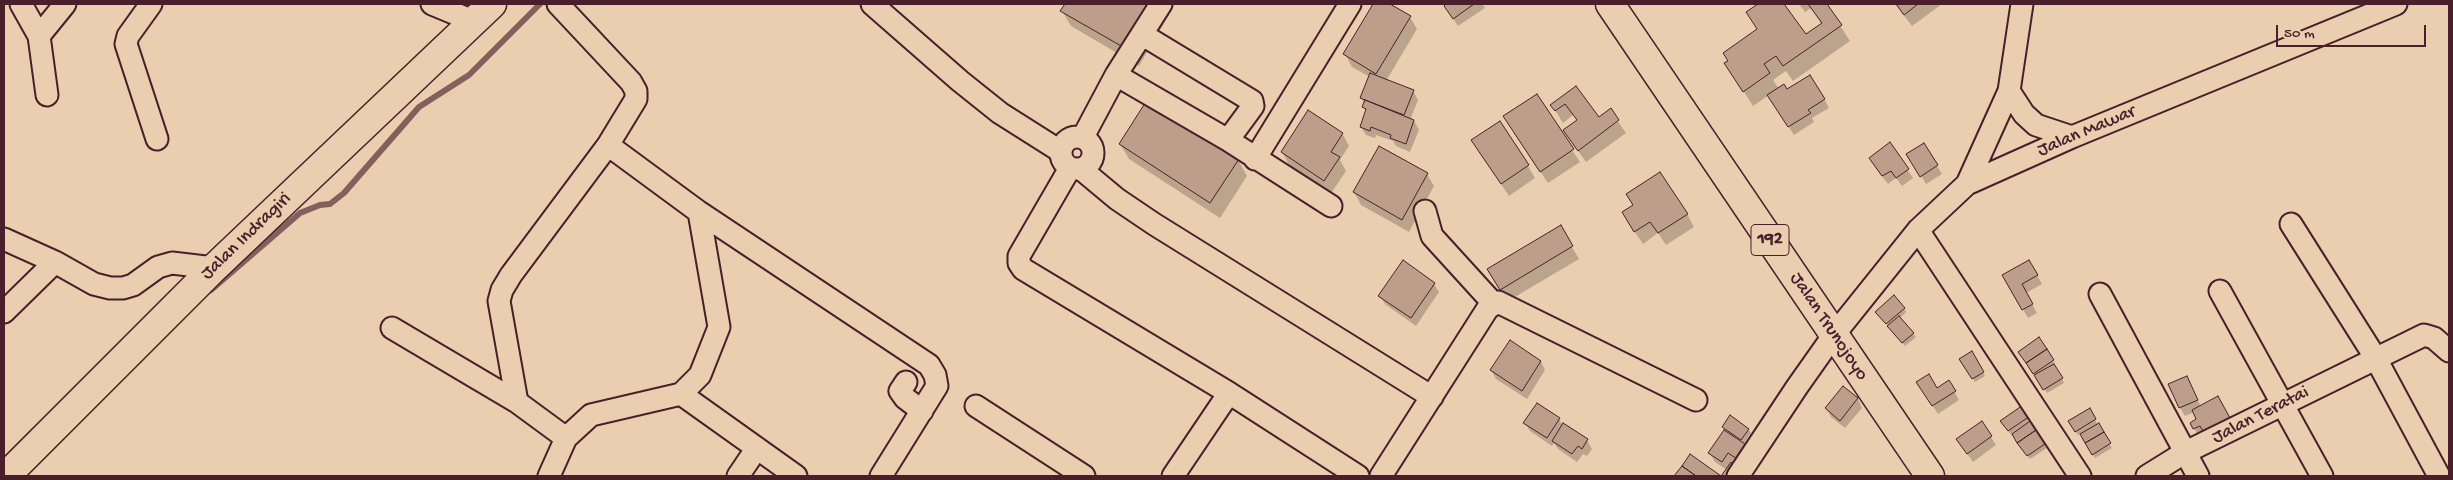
<!DOCTYPE html>
<style>
body{margin:0}
#map{position:relative;width:2453px;height:480px;overflow:hidden;background:#e9cfb0;font-family:"Gochi Hand",sans-serif}
canvas{display:block}
.frame{position:absolute;inset:0;border:5px solid #4a1f2b;pointer-events:none}
.scale{position:absolute;left:2276px;top:25px;width:150px;height:22px;box-sizing:border-box;border:2px solid #4a1f2b;border-top:0;padding-left:6px;font-size:15px;line-height:18px;white-space:nowrap;color:#4a1f2b;-webkit-text-stroke:4px #e9cfb0;paint-order:stroke}
</style>
<div id="map">
<canvas width="2453" height="480"></canvas>
<div class="frame"></div>
<div class="scale">50 m</div>
</div>
<script>
const c = document.querySelector('canvas').getContext('2d');
c.lineJoin = 'round';
function fillPath(path, color) { c.fillStyle = color; c.fill(path, 'evenodd'); }
const poly = rows => new Path2D(rows.map(r => 'M' + r).join(''));
function trace(path, color, width, dash) { c.strokeStyle = color; c.lineWidth = width; c.lineCap = dash ? 'butt' : 'round'; c.setLineDash(dash || []); c.stroke(path); }
function label(font, color, halo, rows, align = 'center') {
  c.font = font + ' "Gochi Hand",sans-serif'; c.lineWidth = 4; c.setLineDash([]); c.textBaseline = 'middle'; c.strokeStyle = halo; c.fillStyle = color; for (const [text, x, y, turn = 0] of rows) {
    c.save(); c.translate(x, y); c.rotate((+turn || 0) * Math.PI / 180); c.textAlign = isNaN(turn) ? turn : align; if (halo) c.strokeText(text, 0, 0); c.fillText(text, 0, 0); c.restore();
  }
}
fillPath(poly([
 [1066,4,1175,4,1139,66,1071,26,1062,11],
 [1375,4,1388,4,1410,17,1417,29,1386,81,1413,91,1418,100,1410,120,1414,121,1419,130,1410,152,1396,146,1393,141,1376,135,1375,138,1366,135,1361,127,1366,112,1362,98,1370,77,1352,67,1345,54],
 [1449,4,1482,4,1485,8,1458,26,1445,6],
 [1760,4,1783,4,1805,36,1822,25,1811,8,1805,12,1799,4,1826,4,1850,41,1793,81,1786,71,1773,80,1779,89,1824,99,1829,108,1812,118,1814,122,1794,135,1769,95,1753,106,1726,64,1758,30,1748,13],
 [1895,4,1942,4,1912,26],
 [1576,88,1599,118,1610,110,1626,133,1586,162,1564,131,1578,121,1573,115,1563,123,1552,105],
 [1536,95,1580,162,1548,183,1512,129],
 [1342,133,1349,146,1340,160,1346,171,1332,192,1289,165,1282,152],
 [1120,144,1238,160,1247,176,1220,218,1129,159],
 [1890,144,1913,178,1902,186,1896,178,1888,184,1875,167],
 [1924,144,1942,174,1926,184,1908,154],
 [1480,153,1528,166,1535,178,1509,196],
 [1427,174,1434,186,1409,232,1361,205,1354,192],
 [1687,214,1694,227,1666,245,1658,233,1643,244,1630,225],
 [1560,227,1579,259,1508,301,1489,269],
 [2029,261,2042,284,2026,293,2037,313,2028,318,2004,276],
 [1434,284,1439,292,1416,326,1385,304,1380,296],
 [1904,308,1906,312,1900,318,1916,337,1905,346,1877,312],
 [1510,342,1541,362,1545,370,1527,399,1496,379,1491,370],
 [2020,352,2053,361,2064,383,2047,393],
 [1971,353,1985,376,1975,382,1961,359],
 [2187,377,2201,407,2217,397,2234,427,2199,437,2191,423,2198,420,2194,412,2185,416,2180,408],
 [1949,382,1959,400,1938,414,1923,391,1937,390],
 [1843,388,1858,399,1862,408,1845,428,1831,417,1827,409],
 [1537,405,1559,419,1563,426,1587,440,1592,449,1587,456,1583,454,1577,462,1558,449,1554,443,1552,446,1530,431,1525,423],
 [2022,406,2050,446,2030,459,2013,434,2011,435,2004,425],
 [2089,410,2112,448,2095,458,2081,434,2078,435,2070,422],
 [1982,423,1996,445,1973,462,1963,448],
 [1723,427,1748,429,1751,433,1743,445,1750,472,1733,461,1731,464,1744,476,1723,476,1727,470,1715,462,1710,453,1725,431]
]), '#0003');
trace(poly([
 [211,290,300,213,320,205,330,204,344,193,419,107,469,75,540,4]
]), '#845f5b', 6);
const building = poly([
 [1065,4,1157,4,1130,51,1060,11,1065,4],
 [1373,4,1390,4,1411,16,1376,74,1343,54,1373,4],
 [1446,4,1474,4,1453,19,1444,6,1446,4],
 [1758,4,1784,4,1806,34,1822,23,1808,4,1827,4,1842,25,1783,66,1776,56,1764,64,1770,73,1743,92,1724,63,1728,61,1723,53,1757,29,1746,12,1758,4],
 [1896,4,1918,4,1904,15,1896,4],
 [1370,73,1414,90,1404,115,1360,98,1370,73],
 [1810,75,1825,99,1808,110,1811,113,1788,127,1767,95,1784,84,1787,89,1810,75],
 [1576,86,1599,117,1611,108,1619,120,1578,151,1563,130,1577,120,1565,104,1555,111,1550,105,1576,86],
 [1537,94,1574,149,1540,172,1503,116,1537,94],
 [1147,100,1239,159,1210,203,1119,144,1147,100],
 [1365,100,1414,120,1406,144,1390,138,1391,135,1371,127,1370,131,1360,127,1366,109,1362,107,1365,100],
 [1308,110,1343,133,1331,152,1340,157,1324,181,1281,152,1308,110],
 [1500,121,1529,165,1501,184,1471,140,1500,121],
 [1890,142,1909,169,1896,178,1891,171,1882,176,1869,158,1890,142],
 [1924,143,1938,165,1920,177,1906,154,1924,143],
 [1379,146,1428,173,1402,220,1353,192,1379,146],
 [1660,172,1688,214,1658,233,1650,222,1634,232,1622,212,1633,205,1626,194,1660,172],
 [1561,225,1573,246,1500,290,1487,269,1561,225],
 [1403,260,1435,283,1411,318,1378,296,1403,260],
 [2029,260,2038,275,2022,284,2033,304,2022,310,2002,275,2029,260],
 [1894,295,1905,308,1886,324,1875,312,1894,295],
 [1899,316,1914,333,1902,343,1887,326,1899,316],
 [2039,337,2047,349,2026,363,2018,352,2039,337],
 [1510,340,1541,361,1522,391,1490,370,1510,340],
 [2047,349,2054,360,2033,374,2026,363,2047,349],
 [1972,351,1984,372,1972,379,1959,359,1972,351],
 [2054,364,2063,378,2043,390,2034,375,2054,364],
 [1929,374,1937,388,1949,380,1956,391,1932,406,1916,382,1929,374],
 [2187,376,2198,400,2179,408,2168,384,2187,376],
 [1843,386,1858,398,1840,421,1825,408,1843,386],
 [2218,396,2230,418,2204,433,2200,426,2193,429,2190,423,2196,419,2192,410,2218,396],
 [1537,403,1560,418,1547,438,1523,423,1537,403],
 [2023,405,2030,416,2008,431,2000,421,2023,405],
 [2090,408,2096,419,2075,432,2068,421,2090,408],
 [1730,415,1749,429,1741,440,1722,427,1730,415],
 [2033,419,2039,428,2017,443,2012,434,2033,419],
 [1982,421,1992,436,1967,454,1956,439,1982,421],
 [1563,423,1588,439,1582,449,1578,446,1572,454,1552,441,1563,423],
 [2099,423,2104,432,2085,443,2080,434,2099,423],
 [2039,428,2048,442,2027,456,2017,443,2039,428],
 [1724,430,1754,450,1745,464,1728,453,1722,462,1708,453,1724,430],
 [2104,432,2111,443,2092,455,2085,443,2104,432],
 [1690,454,1721,476,1731,462,1741,470,1737,476,1696,476,1682,466,1690,454],
 [1682,466,1696,476,1674,476,1682,466]
]);
fillPath(building, '#bc9e8b');
trace(building, '#4a1f2b', 1);
const minor = poly([
 [21,4,39,36,47,95],
 [151,4,128,36,126,44,157,139],
 [432,4,473,21],
 [558,4,631,82,636,91,636,99,608,145,511,275,502,290,499,301,517,402,566,438],
 [872,4,960,81,1000,113,1060,151],
 [1143,35,1252,101,1253,106,1228,140],
 [39,36,65,4],
 [1116,75,1228,140,1331,206],
 [2009,91,2024,114,2036,125,2072,137],
 '1061 153a16 16 0 1 1 32 0a16 16 0 1 1-32 0Z',
 [1083,137,1116,75,1161,4],
 [608,145,699,212,929,365,935,375,937,386,881,476],
 [1255,159,1350,4],
 [1070,168,1019,256,1019,263,1023,269,1229,393,1173,476],
 [1081,169,1117,199,1154,224,1432,397],
 [1967,184,2009,91,2022,4],
 [1425,211,1432,236,1493,303],
 [2291,224,2375,357,2439,476],
 [1918,230,2080,476],
 [4,239,55,262],
 [2220,291,2322,476],
 [2100,294,2198,476],
 [4,312,55,262,94,284,110,288,123,288,133,285,158,267,172,263,214,268],
 [392,328,517,402],
 [906,382,900,391,905,398,922,411],
 [1229,393,1358,476],
 [681,394,796,476],
 [976,406,1084,476],
 [549,476,566,438,591,415,681,394,700,375,719,327,699,212],
 [738,476,757,448],
 [1381,476,1488,308,1498,302,1696,400],
 [1738,476,1797,387,1833,336,1918,230,1967,184,2072,137,2396,4],
 [2147,476,2184,453,2424,335,2434,338,2449,351]
]);
const tertiary = poly([
 [6,476,214,268,492,4]
]);
const primary = poly([
 [1610,4,1930,476]
]);
trace(minor, '#4a1f2b', 25);
trace(tertiary, '#4a1f2b', 31);
trace(primary, '#4a1f2b', 31);
trace(minor, '#e9cfb0', 21);
trace(tertiary, '#e9cfb0', 28);
trace(primary, '#e9cfb0', 28);
for (const [x, y, w] of [
 [1770,240,38]
]) { const box = new Path2D(); box.roundRect(x - w / 2, y - 15.5, w, 31, 4); c.fillStyle = '#e9cfb0'; c.fill(box); trace(box, '#4a1f2b', 1); }
label('bold 18px', '#4a1f2b', null, [
 ["192",1770,240]
]);
label('19px', '#4a1f2b', '#e9cfb0', [
 ["Jalan Mawar",2087,132,-23],
 ["Jalan Indragiri",247,237,-44],
 ["Jalan Trunojoyo",1828,327,56],
 ["Jalan Teratai",2261,416,-27]
]);
</script>
